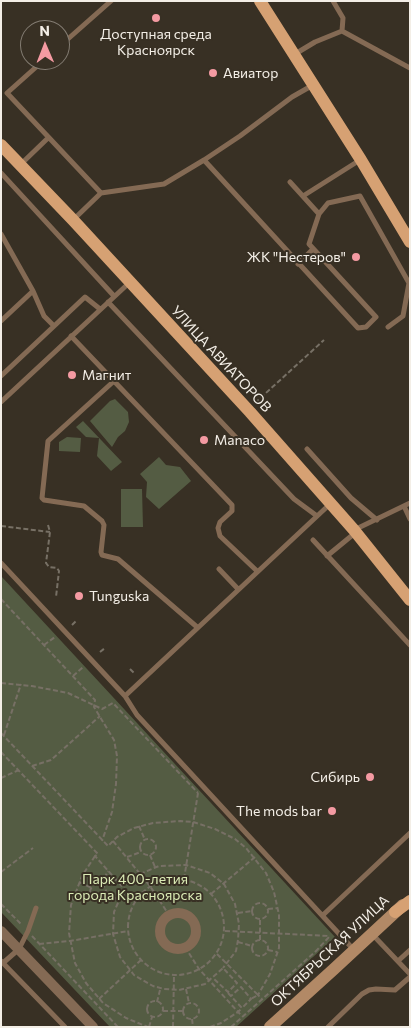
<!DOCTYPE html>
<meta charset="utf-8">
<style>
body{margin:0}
#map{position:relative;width:411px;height:1028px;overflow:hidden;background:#383024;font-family:Commissioner,sans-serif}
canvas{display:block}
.frame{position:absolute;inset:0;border:2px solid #f3eee6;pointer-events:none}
.north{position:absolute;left:20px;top:20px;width:50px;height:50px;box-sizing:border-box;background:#383024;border:1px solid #837c72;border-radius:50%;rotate:359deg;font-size:14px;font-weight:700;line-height:20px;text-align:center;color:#f3eee6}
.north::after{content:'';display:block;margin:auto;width:18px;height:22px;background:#f49aa2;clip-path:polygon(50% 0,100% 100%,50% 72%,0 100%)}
</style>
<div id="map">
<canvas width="411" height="1028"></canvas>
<div class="frame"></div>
<div class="north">N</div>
</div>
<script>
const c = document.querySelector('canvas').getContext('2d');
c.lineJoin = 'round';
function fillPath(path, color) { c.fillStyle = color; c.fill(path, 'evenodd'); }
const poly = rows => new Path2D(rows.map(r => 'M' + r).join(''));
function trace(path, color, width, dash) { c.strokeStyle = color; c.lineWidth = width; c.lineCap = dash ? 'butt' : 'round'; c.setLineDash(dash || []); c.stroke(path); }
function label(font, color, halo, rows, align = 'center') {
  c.font = font + ' Commissioner,sans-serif'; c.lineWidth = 4; c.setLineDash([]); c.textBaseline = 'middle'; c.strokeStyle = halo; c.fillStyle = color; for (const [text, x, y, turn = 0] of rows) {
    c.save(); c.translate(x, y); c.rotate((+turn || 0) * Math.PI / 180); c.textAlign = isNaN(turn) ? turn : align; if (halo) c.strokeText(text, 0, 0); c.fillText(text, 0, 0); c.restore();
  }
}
fillPath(poly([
 [115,399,128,412,129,422,125,431,118,437,112,447,90,421,110,401],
 [83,421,122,462,111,471,97,456,99,438,86,437,76,427],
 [67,437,81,438,80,452,59,451,59,442],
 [159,457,166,465,180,467,191,481,159,509,146,497,147,482,140,474],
 [121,489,142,489,143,527,121,527],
 [1,576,335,937,236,1027,110,1027,1,912]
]), '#545c43');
trace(poly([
 [255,403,324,340],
 [48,525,50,532,46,563,49,567,57,568,59,571,56,597],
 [1,526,50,532],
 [1,599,95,700,94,707,114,740,117,756,116,784,112,812,102,841],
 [72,625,77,620],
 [44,645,55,637],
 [100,652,105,648],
 [130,669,135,674],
 [73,676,83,667],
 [1,683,32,686,68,693,102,709,113,703,198,793],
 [1,733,108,846,117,837,134,828,153,823,180,821,193,822,215,829,235,839,246,848,266,873,274,892,279,915,279,948,270,974,258,995,262,999],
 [4,735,21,684],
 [1,752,98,854,95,856,135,901],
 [32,766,51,760,100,716],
 [1,778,19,770],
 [139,826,145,840],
 '140 847a8 8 0 1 1 16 0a8 8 0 1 1-16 0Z',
 [113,841,150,886,169,915],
 [150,855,155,867],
 [95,856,82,876,71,905,69,933,75,963,86,983,103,1003,126,1018,148,1027],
 [127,857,141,852],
 [1,872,33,848],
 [140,874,159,866,186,865,210,873,224,884,235,904,239,924,238,940,236,951,223,968],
 '128 927a48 48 0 1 1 96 0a48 48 0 1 1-96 0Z',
 [184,879,198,793],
 [79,882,92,888],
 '90 892a8 8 0 1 1 16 0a8 8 0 1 1-16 0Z',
 [101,885,108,871],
 [124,889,114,912,113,934,120,957,134,975,153,986,164,989,179,990,205,984,223,968,237,983,228,992,213,978],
 [106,894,117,899],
 [211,894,255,857],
 '252 911a8 8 0 1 1 16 0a8 8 0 1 1-16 0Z',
 [1,904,22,925],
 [268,909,278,908],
 [238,913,252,911],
 [225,931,330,936],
 [32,936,118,1027],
 [260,940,260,919],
 '252 948a8 8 0 1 1 16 0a8 8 0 1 1-16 0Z',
 [238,942,252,946],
 [39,944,70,941,128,931],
 [185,947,199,969,238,1012,242,1008],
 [268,950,277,952],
 [217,954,258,995,251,999],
 [322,957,316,951,329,937],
 [186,989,189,1003],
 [228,993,242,1008,251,999,241,987,231,996],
 [99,999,141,960],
 '147 1009a8 8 0 1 1 16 0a8 8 0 1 1-16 0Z',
 [157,1002,160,990],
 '183 1011a8 8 0 1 1 16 0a8 8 0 1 1-16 0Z',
 [163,1011,183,1011],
 [192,1019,193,1027],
 [149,1027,152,1017],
 [173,1027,174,975],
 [210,1027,221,1023,238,1012,242,1016],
 [231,1027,316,951]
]), '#777065', 2, [5, 2.5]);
trace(poly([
 [333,1,343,18,342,31],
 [60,46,111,1],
 [295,54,315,42,342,31,410,68],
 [44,60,7,93,101,193,164,184,204,160,240,136,292,97,313,85],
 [204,160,358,328,366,327,376,317,309,244,319,214,328,203,360,196,409,283,403,316,388,327],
 [20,165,48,138],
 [1,173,114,296],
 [290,182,319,214],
 [303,196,360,160],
 [73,220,101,193],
 [1,234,33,291,44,316,54,326],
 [298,264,313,249],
 [108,302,294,499,317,516],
 [1,321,33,291],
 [71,336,232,505,232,511,220,522,218,528,220,536,257,571],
 [1,376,85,297,100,309],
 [114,381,48,441,42,498,44,500,84,506,102,521,104,525,101,552,102,555,118,559,197,627],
 [1,402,129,283],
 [307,449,351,498,377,520],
 [330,504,125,696,137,715,354,950],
 [404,506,410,519],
 [354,530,410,503],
 [313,540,410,645],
 [327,556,355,533],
 [1,563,125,696],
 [219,569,238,589],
 [323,915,410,833],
 [372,934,410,974],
 [1,961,65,1027],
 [398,961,410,950],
 [3,963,19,949,28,931,36,908],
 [328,1027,362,994,369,990,376,989,395,990,410,977]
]), '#846a54', 5);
trace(poly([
 '160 931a18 18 0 1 1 36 0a18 18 0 1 1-36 0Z',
 [1,931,93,1027]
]), '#846a54', 10);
trace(poly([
 [270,1027,334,969,403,905]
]), '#b28966', 12);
trace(poly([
 [260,1,361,160,410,242],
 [1,145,73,220,250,412,354,530,410,600],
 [395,912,410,901]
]), '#d6a173', 12);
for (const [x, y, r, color] of [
 [156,18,5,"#f49aa2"],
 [213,73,5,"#f49aa2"],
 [356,257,5,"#f49aa2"],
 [72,375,5,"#f49aa2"],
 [204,440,5,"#f49aa2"],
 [79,596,5,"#f49aa2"],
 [370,777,5,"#f49aa2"],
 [332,811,5,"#f49aa2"]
]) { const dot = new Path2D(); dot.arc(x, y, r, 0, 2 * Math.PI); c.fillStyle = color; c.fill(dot); trace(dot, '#383024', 2); }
label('14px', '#f3eee6', '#383024', [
 ["Доступная среда",156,34,"center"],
 ["Красноярск",156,50,"center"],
 ["Авиатор",223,73],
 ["ЖК \"Нестеров\"",346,257,"right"],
 ["Магнит",82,375],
 ["Manaco",214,440],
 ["Tunguska",89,596],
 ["Сибирь",360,777,"right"],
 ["The mods bar",322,811,"right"]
], 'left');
label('14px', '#f3eee6', '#383024', [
 ["УЛИЦА АВИАТОРОВ",221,359,47],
 ["ОКТЯБРЬСКАЯ УЛИЦА",330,951,-43]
]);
label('14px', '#dbebb5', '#383024', [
 ["Парк 400-летия",135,879],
 ["города Красноярска",135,895]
]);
</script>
